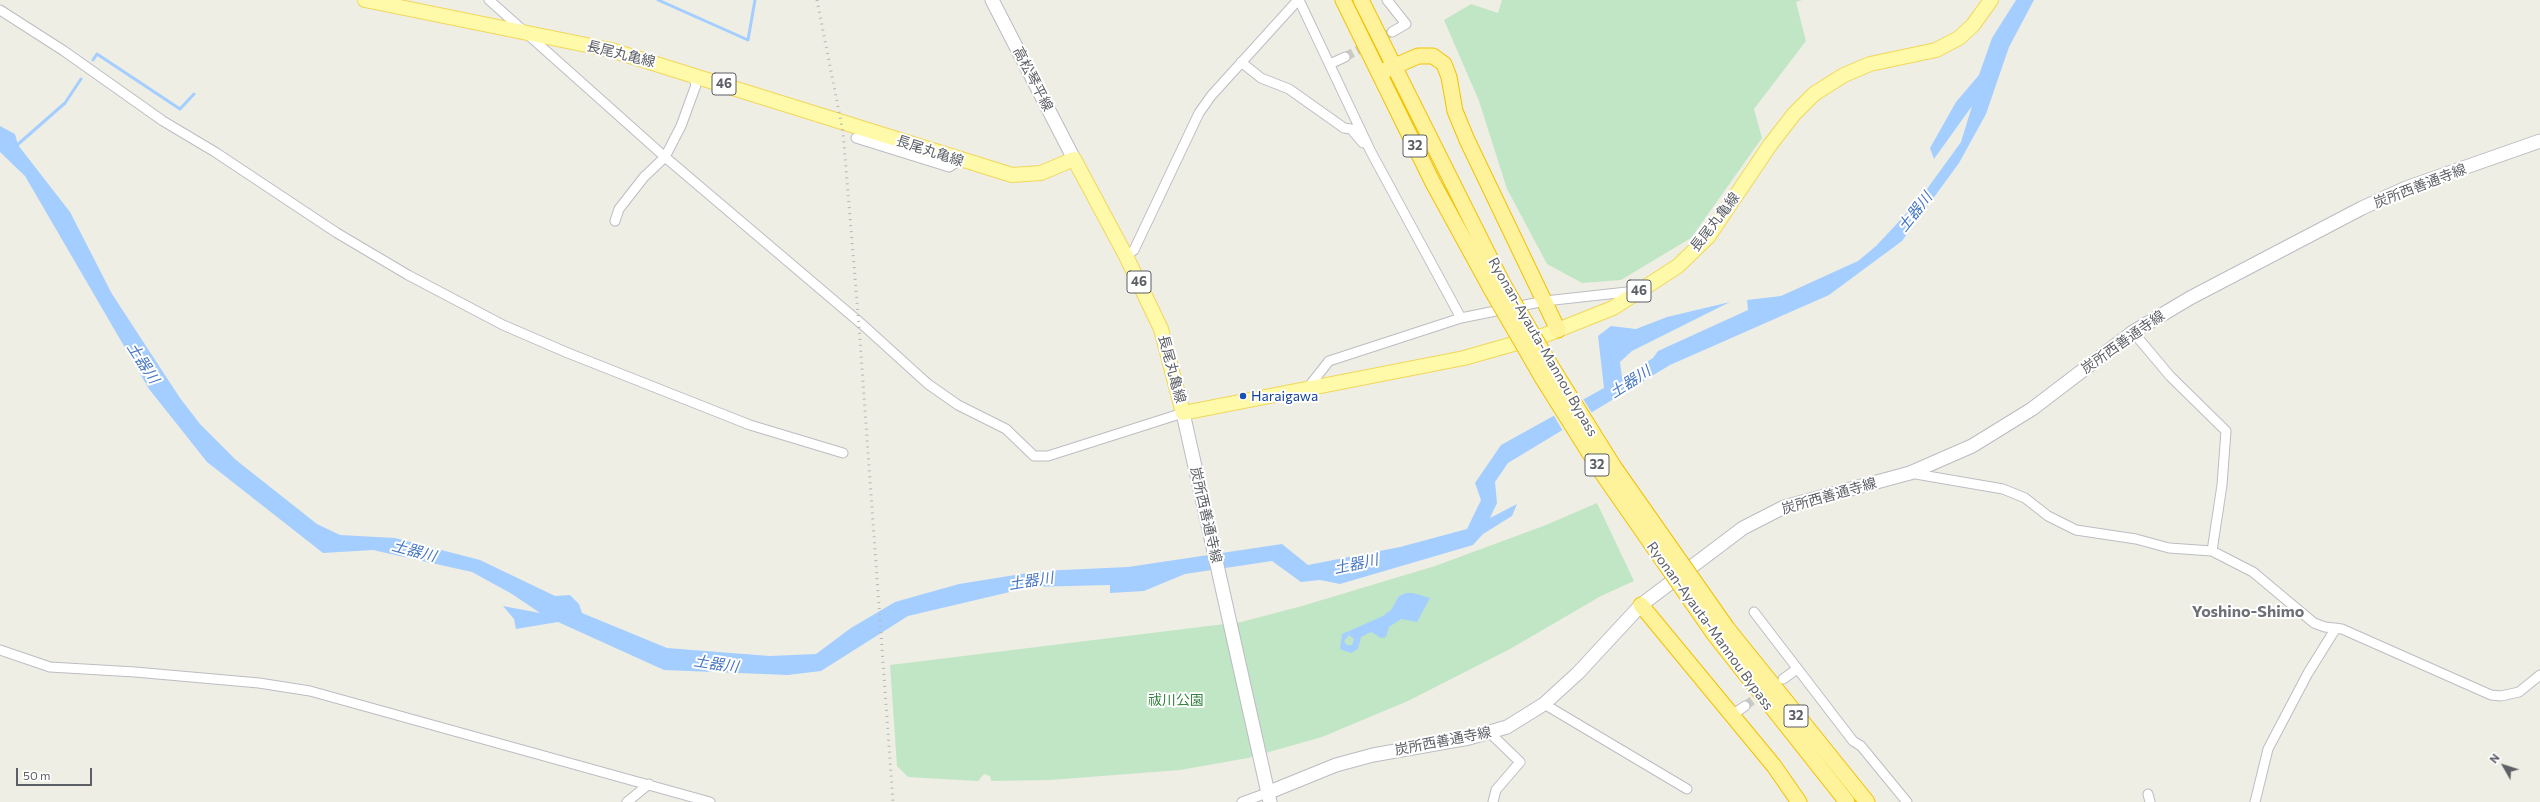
<!DOCTYPE html>
<meta charset="utf-8">
<style>
body{margin:0}
#map{position:relative;width:2540px;height:802px;overflow:hidden;background:#efeee4;font-family:Commissioner,sans-serif}
canvas{display:block}
.north{position:absolute;left:2484px;top:746px;width:40px;height:40px;-webkit-text-stroke:3px #fff;paint-order:stroke;rotate:309deg;font-size:11px;font-weight:700;line-height:16px;text-align:center;color:#5c5f65}
.north::after{content:'';display:block;margin:auto;width:14px;height:18px;background:#5c5f65;clip-path:polygon(50% 0,100% 100%,50% 72%,0 100%)}
.scale{position:absolute;left:16px;top:768px;width:76px;height:18px;box-sizing:border-box;border:2px solid #5c5f65;border-top:0;padding-left:5px;font-size:12px;line-height:14px;white-space:nowrap;color:#5c5f65;-webkit-text-stroke:3px #fff;paint-order:stroke}
</style>
<div id="map">
<canvas width="2540" height="802"></canvas>
<div class="north">N</div>
<div class="scale">50 m</div>
</div>
<script>
const c = document.querySelector('canvas').getContext('2d');
c.lineJoin = 'round';
function fillPath(path, color) { c.fillStyle = color; c.fill(path, 'evenodd'); }
const poly = rows => new Path2D(rows.map(r => 'M' + r).join(''));
function trace(path, color, width, dash) { c.strokeStyle = color; c.lineWidth = width; c.lineCap = dash ? 'butt' : 'round'; c.setLineDash(dash || []); c.stroke(path); }
function label(font, color, halo, rows, align = 'center') {
  c.font = font + ' Commissioner,"Noto Sans JP",sans-serif'; c.lineWidth = 4; c.setLineDash([]); c.textBaseline = 'middle'; c.strokeStyle = halo; c.fillStyle = color; for (const [text, x, y, turn = 0] of rows) {
    c.save(); c.translate(x, y); c.rotate((+turn || 0) * Math.PI / 180); c.textAlign = isNaN(turn) ? turn : align; if (halo) c.strokeText(text, 0, 0); c.fillText(text, 0, 0); c.restore();
  }
}
fillPath(poly([
 [1502,0,1802,0,1796,2,1806,41,1754,109,1762,138,1691,238,1621,280,1582,283,1547,264,1507,189,1479,101,1444,20,1471,4,1498,13],
 [1597,503,1634,581,1601,596,1510,649,1408,701,1322,737,1248,758,1180,770,1050,780,991,781,990,776,984,774,978,781,908,777,897,766,890,665,1241,622,1302,606,1435,566,1546,525]
]), '#c1e6c5');
fillPath(poly([
 [2016,0,2034,0,2009,47,1986,114,1959,163,1902,241,1829,295,1670,365,1508,463,1495,482,1497,503,1490,518,1517,504,1512,516,1483,534,1473,545,1340,584,1320,580,1301,582,1272,561,1185,574,1144,591,1110,593,1110,585,1031,587,908,616,821,671,788,675,664,670,558,622,516,629,514,619,503,606,540,613,512,594,472,572,373,550,323,553,207,462,149,389,25,176,0,152,0,126,15,134,18,145,70,212,112,294,180,398,200,424,236,460,317,524,340,535,395,538,480,560,555,596,570,595,579,604,582,613,667,648,770,656,816,654,851,628,895,602,959,584,1040,571,1128,567,1282,544,1308,565,1400,547,1467,529,1481,500,1475,483,1501,445,1604,388,1598,336,1611,326,1636,329,1667,317,1730,302,1632,351,1620,362,1622,378,1653,358,1658,351,1748,310,1747,300,1781,296,1858,261,1876,246,1919,200,1961,142,1972,106,1934,159,1930,148,1956,102,1979,75,1992,38],
 [1406,593,1413,593,1430,598,1417,622,1401,619,1389,627,1386,637,1381,638,1371,632,1361,637,1358,649,1351,653,1340,649,1342,634,1383,616,1391,610,1399,596],
 [1349,635,1354,639,1352,645,1347,645,1344,641]
]), '#a4ceff');
fillPath(poly([
 [1582,397,1593,415,1564,433,1553,414]
]), '#efeee4');
trace(poly([
 [658,0,748,40,755,0],
 [93,60,97,54,180,109,194,94],
 [16,146,65,103,81,79]
]), '#a4ceff', 3);
trace(poly([
 [1345,57,1392,32],
 [1745,706,1765,691]
]), '#cacac4', 9, [9, 4.5]);
const minor = poly([
 [489,0,665,157,864,326,928,384,958,405,1006,429,1034,456,1048,456,1183,413],
 [1299,0,1371,152,1461,318],
 [1387,0,1406,24,1392,32],
 [0,10,64,51,163,121,215,152,337,233,408,275,503,325,568,353,750,425,843,453],
 [1241,62,1261,78,1289,89,1344,128,1351,129,1363,143],
 [1330,64,1345,57],
 [856,138,949,167,960,160],
 [615,221,619,209,644,177,665,157,681,126,696,85,693,75],
 [1126,256,1134,250,1199,113,1211,96,1298,0],
 [2133,332,2170,376,2226,431,2222,485,2212,551],
 [1306,390,1329,361,1461,318,1545,301,1636,291],
 [1910,473,2003,489,2025,498,2048,516,2076,530,2136,539,2169,548,2212,551,2253,572,2314,623,2325,627,2342,629,2491,695,2501,696,2519,692,2540,675],
 [1754,612,1853,741,1861,746,1907,802],
 [0,650,50,667,135,672,259,683,310,691,710,802],
 [1783,679,1797,669],
 [1544,704,1687,789],
 [1732,715,1745,706],
 [1489,732,1520,762,1496,790,1493,802],
 [2148,794,2150,802],
 [627,802,649,784],
 [1242,802,1267,793],
 [2255,802,2268,749,2308,673,2336,628]
]);
const secondary = poly([
 [992,0,1074,159],
 [1183,413,1270,802],
 [1267,793,1336,765,1373,755,1469,738,1507,727,1544,704,1578,673,1641,605,1743,528,1784,507,1910,473,1972,446,2032,409,2133,332,2190,298,2362,208,2406,188,2540,141]
]);
const primary = poly([
 [365,0,611,50,1012,175,1041,173,1074,159,1126,256,1161,329,1183,413,1464,358,1545,335,1613,308,1678,266,1708,237,1770,145,1794,114,1814,94,1844,75,1870,64,1936,50,1959,38,1973,25,1991,0]
]);
const trunk = poly([
 [1343,0,1433,183,1491,289],
 [1361,0,1503,284],
 [1379,73,1418,56,1433,56,1444,64,1449,77,1455,111,1467,140,1558,330],
 [1641,605,1774,766,1799,802],
 [1727,628,1867,802],
 [1714,634,1847,802]
]);
trace(minor, '#bcbdc3', 11);
trace(secondary, '#babcc2', 15);
trace(primary, '#f1d75b', 16);
trace(trunk, '#f3c100', 17);
trace(minor, '#fff', 9);
trace(secondary, '#fff', 13);
trace(primary, '#fffaa9', 14);
trace(trunk, '#fef39b', 15);
trace(poly([
 [817,0,843,132,859,326,893,802]
]), '#b5b6b6', 3, [1, 5]);
const trunkBridge = poly([
 [1503,284,1554,371,1614,467,1727,628],
 [1491,289,1543,379,1602,473,1714,634]
]);
trace(trunkBridge, '#f3c100', 17, []);
trace(trunkBridge, '#fef39b', 15);
for (const [x, y, r, color] of [
 [1243,396,4,"#1a4fb4"]
]) { const dot = new Path2D(); dot.arc(x, y, r, 0, 2 * Math.PI); c.fillStyle = color; c.fill(dot); trace(dot, '#fff', 1.5); }
for (const [x, y, w] of [
 [724,84,24],
 [1415,146,24],
 [1139,282,24],
 [1639,291,24],
 [1597,465,24],
 [1796,716,24]
]) { const box = new Path2D(); box.roundRect(x - w / 2, y - 11, w, 22, 3); c.fillStyle = '#fff'; c.fill(box); trace(box, '#5c5f65', 1); }
label('bold 13px', '#5c5f65', null, [
 ["46",724,84],
 ["32",1415,146],
 ["46",1139,282],
 ["46",1639,291],
 ["32",1597,465],
 ["32",1796,716]
]);
label('14px', '#5c5f65', '#fff', [
 ["長尾丸亀線",621,54,14],
 ["高松琴平線",1033,79,63],
 ["長尾丸亀線",930,151,18],
 ["炭所西善通寺線",2420,186,-21],
 ["長尾丸亀線",1715,222,-52],
 ["炭所西善通寺線",2123,342,-35],
 ["Ryonan-Ayauta-Mannou Bypass",1543,347,60],
 ["長尾丸亀線",1172,369,75],
 ["炭所西善通寺線",1829,496,-16],
 ["炭所西善通寺線",1206,515,77],
 ["Ryonan-Ayauta-Mannou Bypass",1710,626,54],
 ["炭所西善通寺線",1443,741,-11]
]);
label('14px', '#164399', '#fff', [
 ["Haraigawa",1251,396]
], 'left');
label('14px', '#358440', '#fff', [
 ["祓川公園",1176,700]
]);
label('italic 15px', '#4675c3', '#fff', [
 ["土器川",1915,212,-52],
 ["土器川",143,363,57],
 ["土器川",1630,382,-33],
 ["土器川",414,551,15],
 ["土器川",1356,564,-12],
 ["土器川",1031,581,-9],
 ["土器川",716,664,8]
]);
label('bold 16px', '#6d7177', '#fff', [
 ["Yoshino-Shimo",2248,612]
]);
</script>
